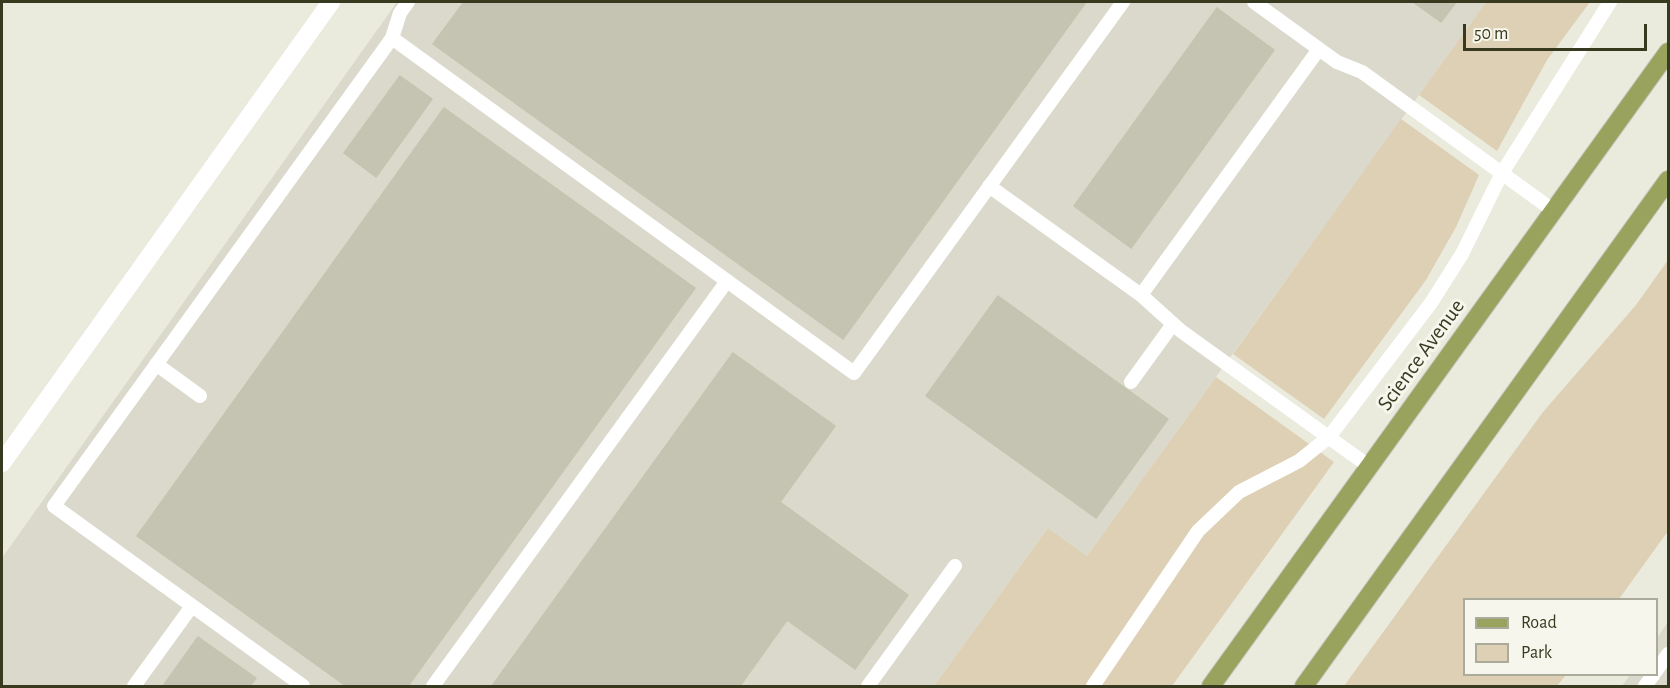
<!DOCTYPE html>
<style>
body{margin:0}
#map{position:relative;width:1670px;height:688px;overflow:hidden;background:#eaeadd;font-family:"Alegreya Sans",sans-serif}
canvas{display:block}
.frame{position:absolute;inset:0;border:3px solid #373a1e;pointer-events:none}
.legend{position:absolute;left:1463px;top:598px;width:195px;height:78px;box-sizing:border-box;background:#f7f6ed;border:2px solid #aaab9a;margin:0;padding:8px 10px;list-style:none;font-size:18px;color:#373a1e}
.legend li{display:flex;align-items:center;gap:12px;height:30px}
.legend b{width:30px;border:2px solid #aaab9a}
.scale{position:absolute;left:1463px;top:24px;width:184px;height:27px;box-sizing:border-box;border:3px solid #373a1e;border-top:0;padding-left:8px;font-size:18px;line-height:21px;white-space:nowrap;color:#373a1e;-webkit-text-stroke:4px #f7f6ed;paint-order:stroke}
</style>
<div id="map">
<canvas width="1670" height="688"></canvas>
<div class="frame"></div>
<ul class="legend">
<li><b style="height:8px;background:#99a35e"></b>Road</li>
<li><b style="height:16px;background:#ddd0b4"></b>Park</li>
</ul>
<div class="scale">50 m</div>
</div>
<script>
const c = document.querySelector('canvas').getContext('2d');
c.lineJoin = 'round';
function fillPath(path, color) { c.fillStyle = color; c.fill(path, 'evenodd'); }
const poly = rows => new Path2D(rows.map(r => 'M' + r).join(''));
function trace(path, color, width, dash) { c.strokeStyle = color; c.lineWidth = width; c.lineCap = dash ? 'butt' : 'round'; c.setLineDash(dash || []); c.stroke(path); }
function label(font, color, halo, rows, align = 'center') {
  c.font = font + ' "Alegreya Sans",sans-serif'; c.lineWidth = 6; c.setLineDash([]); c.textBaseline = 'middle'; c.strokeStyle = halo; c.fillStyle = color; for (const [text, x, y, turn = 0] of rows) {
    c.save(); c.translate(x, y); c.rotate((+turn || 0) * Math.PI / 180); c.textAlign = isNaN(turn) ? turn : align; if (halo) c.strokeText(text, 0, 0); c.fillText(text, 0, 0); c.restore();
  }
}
fillPath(poly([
 [397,2,1486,2,1087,556,1048,528,934,686,2,686,2,558],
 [1668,622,1668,686,1622,686,1630,675,1656,674,1657,638]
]), '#dad9cb');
fillPath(poly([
 [1486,2,1590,2,1547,60,1497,151,1419,95],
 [1401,119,1479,175,1456,227,1426,280,1324,419,1233,354],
 [1668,260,1668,531,1619,599,1464,600,1464,674,1566,675,1557,686,1344,686,1543,412,1636,305],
 [1216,377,1334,462,1172,686,934,686,1048,528,1087,556]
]), '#ddd0b4');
const building = poly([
 [464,2,1086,2,843,339,433,44,464,2],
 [1413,2,1456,2,1441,22,1413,2],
 [1217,8,1274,50,1131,248,1074,206,1217,8],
 [400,76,432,99,376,177,344,153,400,76],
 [444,108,695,288,408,686,346,686,137,536,444,108],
 [998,296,1168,419,1096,518,926,396,998,296],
 [733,353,835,426,780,502,908,595,855,669,787,620,740,686,492,686,733,353],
 [198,637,256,678,250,686,163,686,198,637]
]);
fillPath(building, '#c5c4b2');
trace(building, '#c4c4af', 1.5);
const primary = poly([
 [1211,686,1668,52],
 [1304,686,1668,180]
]);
trace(primary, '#c7c8c0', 20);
trace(poly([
 [1254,2,1337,62,1362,72,1554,211],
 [392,38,854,373,1123,2],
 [989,186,1141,295,1181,331,1370,467],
 [1141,295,1319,49],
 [156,364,200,396],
 [1131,382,1173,324],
 [1656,671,1668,654],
 [134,686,192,606],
 [303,686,54,506,392,38,400,13,408,2],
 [433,686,727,281],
 [868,686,955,566],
 [1093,686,1198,531,1239,492,1299,461,1329,437,1431,303,1462,254,1502,173,1610,2],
 [1645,686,1654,674]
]), '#fff', 14);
trace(poly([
 [2,463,331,2]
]), '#fff', 18);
trace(primary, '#99a35e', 18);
label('22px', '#373a1e', '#f7f6ed', [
 ["Science Avenue",1421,355,-54]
]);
</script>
